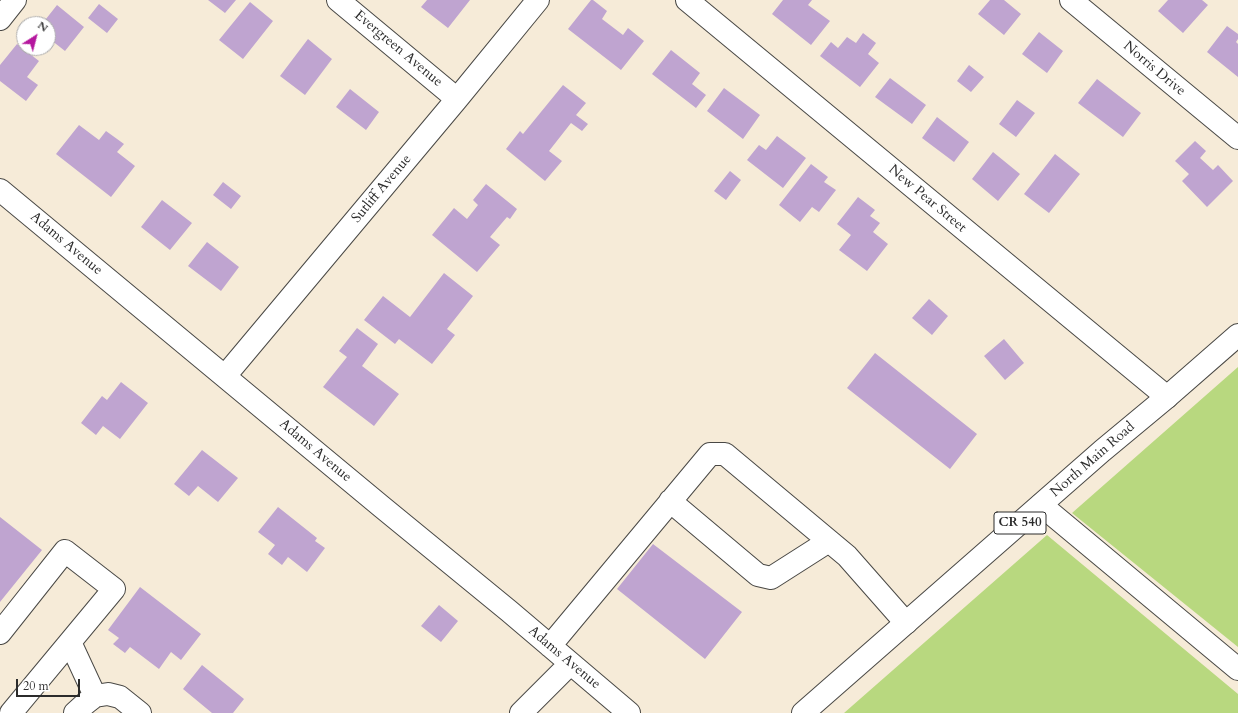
<!DOCTYPE html>
<style>
body{margin:0}
#map{position:relative;width:1238px;height:713px;overflow:hidden;background:#f6ebd8;font-family:Cardo,serif}
canvas{display:block}
.north{position:absolute;left:16px;top:16px;width:40px;height:40px;box-sizing:border-box;background:#fff;border:1px solid #aaa;border-radius:50%;rotate:36deg;font-size:11px;font-weight:700;line-height:16px;text-align:center;color:#2b2b2b}
.north::after{content:'';display:block;margin:auto;width:14px;height:18px;background:#b5179e;clip-path:polygon(50% 0,100% 100%,50% 72%,0 100%)}
.scale{position:absolute;left:16px;top:679px;width:64px;height:18px;box-sizing:border-box;border:2px solid #2b2b2b;border-top:0;padding-left:5px;font-size:12px;line-height:14px;white-space:nowrap;color:#2b2b2b;-webkit-text-stroke:3px #fff;paint-order:stroke}
</style>
<div id="map">
<canvas width="1238" height="713"></canvas>
<div class="north">N</div>
<div class="scale">20 m</div>
</div>
<script>
const c = document.querySelector('canvas').getContext('2d');
c.lineJoin = 'round';
function fillPath(path, color) { c.fillStyle = color; c.fill(path, 'evenodd'); }
const poly = rows => new Path2D(rows.map(r => 'M' + r).join(''));
function trace(path, color, width, dash) { c.strokeStyle = color; c.lineWidth = width; c.lineCap = dash ? 'butt' : 'round'; c.setLineDash(dash || []); c.stroke(path); }
function label(font, color, halo, rows, align = 'center') {
  c.font = font + ' Cardo,serif'; c.lineWidth = 3; c.setLineDash([]); c.textBaseline = 'middle'; c.strokeStyle = halo; c.fillStyle = color; for (const [text, x, y, turn = 0] of rows) {
    c.save(); c.translate(x, y); c.rotate((+turn || 0) * Math.PI / 180); c.textAlign = isNaN(turn) ? turn : align; if (halo) c.strokeText(text, 0, 0); c.fillText(text, 0, 0); c.restore();
  }
}
fillPath(poly([
 [1238,367,1238,647,1072,513],
 [1047,535,1238,694,1238,713,844,713]
]), '#b8d87f');
fillPath(poly([
 [208,0,236,0,225,13],
 [427,0,470,0,448,28,421,7],
 [591,0,593,0,607,11,602,19,623,35,628,28,644,41,621,70,568,29],
 [783,0,812,0,808,5,830,21,811,45,772,14],
 [990,0,1004,0,1021,14,1004,35,978,14],
 [1168,0,1202,0,1208,5,1183,33,1158,11],
 [250,2,273,21,243,59,219,40],
 [99,4,118,19,107,33,88,18],
 [57,5,84,27,65,51,51,40,48,44,48,24,42,24],
 [1227,26,1238,34,1238,39,1236,42,1238,44,1238,77,1207,52],
 [1039,32,1063,51,1047,73,1022,54],
 [863,33,876,43,868,54,879,63,860,87,820,56,831,42,838,48,847,37,856,43],
 [308,39,332,59,305,95,280,76],
 [17,44,39,61,27,77,38,85,26,101,0,81,0,65],
 [671,50,700,73,692,84,706,95,696,108,652,74],
 [969,65,984,77,971,92,957,81],
 [890,78,926,105,912,124,875,97],
 [1097,79,1141,113,1123,137,1078,103],
 [563,85,586,103,576,115,588,124,582,131,571,123,549,151,562,161,545,181,506,149,520,131,523,134],
 [724,88,760,115,743,139,707,111],
 [350,89,379,112,366,130,336,107],
 [1017,100,1035,113,1016,137,999,124],
 [937,117,969,142,954,162,922,138],
 [79,125,99,140,106,131,124,144,117,152,135,166,111,197,56,154],
 [777,136,806,158,783,188,747,160,759,145,766,150],
 [1195,141,1206,151,1200,158,1213,170,1218,165,1233,181,1207,207,1182,181,1189,174,1175,161],
 [993,152,1020,174,998,201,972,179],
 [1055,154,1080,174,1049,213,1024,194],
 [811,164,828,177,824,182,836,190,819,212,812,207,800,222,779,205],
 [730,171,741,180,726,200,714,191],
 [223,182,241,196,231,209,213,195],
 [486,184,517,209,510,219,507,217,490,237,500,245,477,272,432,235,454,208,467,219,478,205,473,200],
 [858,197,875,210,870,216,880,223,873,232,888,244,867,271,839,250,851,235,837,224],
 [162,200,192,223,170,250,141,227],
 [207,242,239,267,221,291,188,266],
 [444,273,473,296,447,329,455,335,432,364,399,339,395,344,364,320,383,296,410,317],
 [929,299,948,316,932,335,912,318],
 [357,328,378,344,362,366,399,394,374,426,323,387,347,357,339,351],
 [1004,339,1024,363,1005,380,984,356],
 [875,353,977,434,950,469,847,388],
 [121,382,148,403,120,439,103,426,96,435,81,423,102,396,107,400],
 [202,450,238,478,218,502,198,486,189,496,174,484],
 [278,507,317,538,315,541,325,548,307,572,288,557,282,565,268,554,275,545,258,532],
 [0,517,42,550,0,602],
 [653,544,742,612,705,659,617,589],
 [140,587,201,634,181,660,171,652,159,669,130,647,125,653,113,644,119,638,108,630],
 [439,605,458,621,441,642,421,626],
 [202,665,244,699,233,713,212,713,183,689]
]), '#bfa4d0');
const minor = poly([
 [338,0,457,99],
 [687,0,1167,397],
 [1071,0,1238,138],
 [0,19,15,0],
 [0,190,382,507,509,611,629,713],
 [225,376,457,99,538,0],
 [670,501,758,575,771,578,829,541],
 [1041,505,1238,669],
 [0,633,65,551,114,589,11,713],
 [70,642,95,696],
 [550,646,710,454,725,454,847,556,906,623],
 [75,713,86,703,95,696,108,694,120,697,140,713],
 [521,713,570,664]
]);
const major = poly([
 [803,713,1102,451,1167,397,1238,335]
]);
trace(minor, '#494845', 24);
trace(major, '#494845', 24);
trace(minor, '#fff', 22);
trace(major, '#fff', 22);
for (const [x, y, w] of [
 [1020,523,52]
]) { const box = new Path2D(); box.roundRect(x - w / 2, y - 11, w, 22, 3); c.fillStyle = '#fff'; c.fill(box); trace(box, '#2b2b2b', 1); }
label('bold 13px', '#2b2b2b', null, [
 ["CR 540",1020,523]
]);
label('14px', '#2b2b2b', '#fff', [
 ["Evergreen Avenue",398,49,40],
 ["Norris Drive",1154,69,40],
 ["Sutliff Avenue",382,189,-50],
 ["New Pear Street",927,199,40],
 ["Adams Avenue",66,244,40],
 ["Adams Avenue",315,451,40],
 ["North Main Road",1093,460,-41],
 ["Adams Avenue",564,658,40]
]);
</script>
